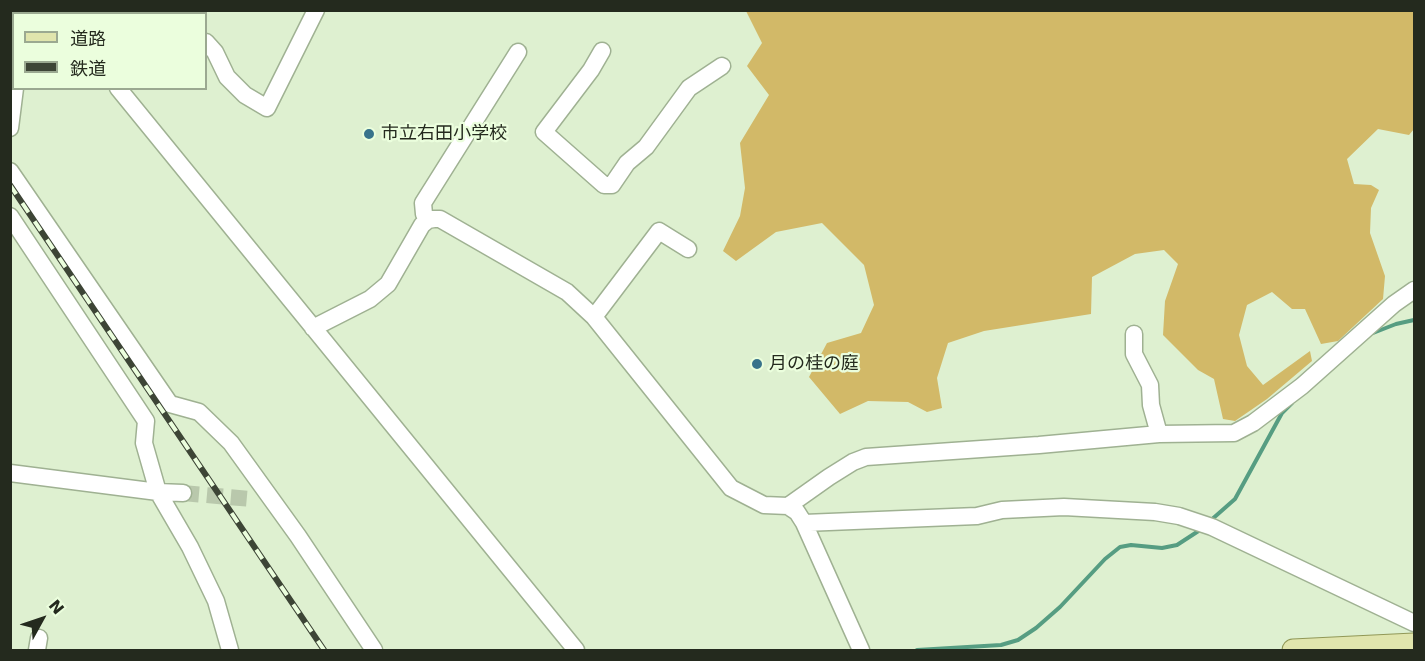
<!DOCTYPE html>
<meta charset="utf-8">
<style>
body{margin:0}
#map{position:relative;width:1425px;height:661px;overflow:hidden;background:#def0d0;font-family:"DejaVu Sans","Noto Sans JP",sans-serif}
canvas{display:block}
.frame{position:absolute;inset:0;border:12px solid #242a1e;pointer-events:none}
.legend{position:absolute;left:12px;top:12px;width:195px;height:78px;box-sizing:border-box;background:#ebfedd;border:2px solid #9ba991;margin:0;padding:8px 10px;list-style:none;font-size:18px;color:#242a1e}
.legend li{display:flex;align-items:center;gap:12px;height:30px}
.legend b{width:30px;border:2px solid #9ba991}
.north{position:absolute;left:12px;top:589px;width:60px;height:60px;-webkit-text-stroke:4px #ebfedd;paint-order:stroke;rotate:50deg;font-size:16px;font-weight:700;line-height:24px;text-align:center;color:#242a1e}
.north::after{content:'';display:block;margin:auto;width:21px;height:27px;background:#242a1e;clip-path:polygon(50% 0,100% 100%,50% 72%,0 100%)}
</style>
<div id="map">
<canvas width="1425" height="661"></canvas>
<div class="frame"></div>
<ul class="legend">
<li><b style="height:8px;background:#e0e5ad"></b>道路</li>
<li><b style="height:8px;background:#3d4536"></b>鉄道</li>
</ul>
<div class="north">N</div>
</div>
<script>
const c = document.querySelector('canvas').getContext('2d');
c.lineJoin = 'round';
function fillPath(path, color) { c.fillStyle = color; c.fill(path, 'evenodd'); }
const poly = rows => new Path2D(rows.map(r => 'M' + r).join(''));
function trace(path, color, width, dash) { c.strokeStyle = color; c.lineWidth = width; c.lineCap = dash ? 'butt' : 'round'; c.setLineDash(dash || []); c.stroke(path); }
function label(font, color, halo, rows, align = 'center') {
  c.font = font + ' "DejaVu Sans","Noto Sans JP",sans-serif'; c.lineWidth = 4.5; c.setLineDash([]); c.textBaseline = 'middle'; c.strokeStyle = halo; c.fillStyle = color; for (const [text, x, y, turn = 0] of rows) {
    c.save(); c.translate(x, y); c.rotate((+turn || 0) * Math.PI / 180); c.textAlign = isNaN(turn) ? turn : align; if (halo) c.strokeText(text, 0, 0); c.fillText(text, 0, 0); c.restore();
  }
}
fillPath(poly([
 [746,11,1414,11,1414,129,1409,135,1378,129,1347,159,1354,184,1371,185,1379,190,1371,208,1370,233,1385,276,1383,299,1338,341,1321,344,1305,309,1292,309,1272,292,1247,305,1239,335,1247,366,1263,385,1310,351,1312,361,1267,399,1235,421,1223,419,1214,379,1198,370,1163,335,1165,301,1178,264,1164,250,1135,254,1092,277,1091,314,984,331,948,343,937,378,942,408,927,412,908,402,868,401,840,414,809,377,827,343,861,333,874,305,864,265,822,223,776,232,736,261,723,251,740,216,745,188,740,143,769,95,747,66,762,43]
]), '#d2b968');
trace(poly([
 [1373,333,1396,324,1414,320],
 [1210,521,1235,499,1282,413,1292,403],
 [917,650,1001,645,1018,640,1036,628,1060,607,1105,559,1120,547,1131,545,1162,548,1177,545,1200,530]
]), '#569d82', 4);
trace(poly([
 [183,493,251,499]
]), '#b9c8ac', 16, [16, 8]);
const minor = poly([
 [53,10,56,14],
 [163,10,168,14],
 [86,14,90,10],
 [206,42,215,52,227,77,245,95,267,108,316,10],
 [602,51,591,70,544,132,604,185,612,185,627,163,646,147,689,88,722,66],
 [10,56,14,56],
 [118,88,576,650],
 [10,128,15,88],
 [10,171,170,404,199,412,231,443,298,536,374,650],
 [10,216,146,421,144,443,158,492,190,547,216,601,230,650],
 [428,220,424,214,423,203,518,52],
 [594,317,659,231,688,249],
 [313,328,370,299,388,284,422,225,428,220,434,219,440,219,567,292,594,317,731,488,764,505,788,506,797,512,804,523,861,650],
 [1134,334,1134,354,1150,385,1151,405,1159,434],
 [10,473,158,492,183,493],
 [788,506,829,477,853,462,866,457,1039,445,1159,434,1234,433,1253,423,1302,386,1394,304,1414,290],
 [804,523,977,516,1002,510,1064,507,1155,512,1179,516,1212,527,1414,623],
 [37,650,39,638]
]);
const major = poly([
 [1293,650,1414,644]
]);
trace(minor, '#9fb192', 19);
trace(major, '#919857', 23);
trace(minor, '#fff', 16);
trace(major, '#e0e5ad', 21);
const rail = poly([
 [10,185,324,650]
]);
trace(rail, '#3d4536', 6);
trace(rail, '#ebfedd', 4, [11]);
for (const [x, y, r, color] of [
 [369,134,6,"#38738b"],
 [757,364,6,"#38738b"]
]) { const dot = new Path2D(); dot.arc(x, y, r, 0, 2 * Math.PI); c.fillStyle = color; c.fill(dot); trace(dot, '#ebfedd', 2); }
label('18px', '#242a1e', '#ebfedd', [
 ["市立右田小学校",381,134],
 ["月の桂の庭",769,364]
], 'left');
</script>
